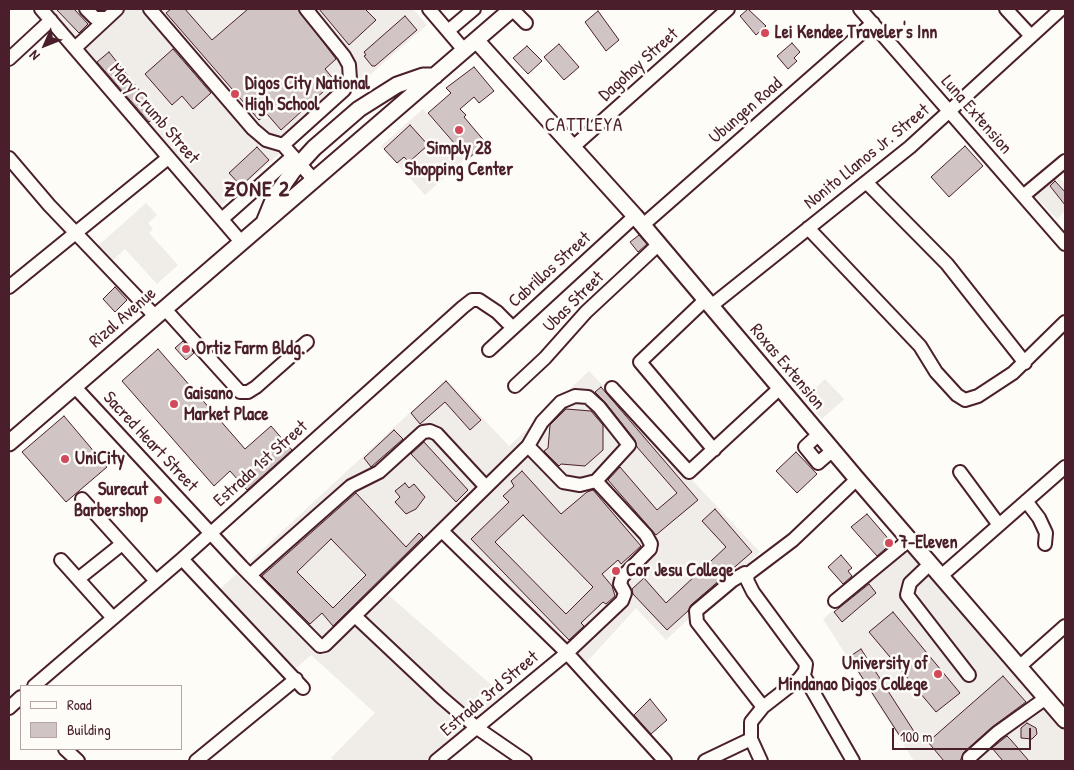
<!DOCTYPE html>
<style>
body{margin:0}
#map{position:relative;width:1074px;height:770px;overflow:hidden;background:#fdfcf7;font-family:"Patrick Hand",sans-serif}
canvas{display:block}
.frame{position:absolute;inset:0;border:10px solid #4a1f2b;pointer-events:none}
.legend{position:absolute;left:20px;top:685px;width:162px;height:65px;box-sizing:border-box;background:#fdfcf7;border:1px solid #b5a4a5;margin:0;padding:6px 9px;list-style:none;font-size:15px;color:#4a1f2b}
.legend li{display:flex;align-items:center;gap:10px;height:25px}
.legend b{width:25px;border:1px solid #b5a4a5}
.north{position:absolute;left:20px;top:20px;width:50px;height:50px;-webkit-text-stroke:4px #fdfcf7;paint-order:stroke;rotate:226deg;font-size:14px;font-weight:700;line-height:20px;text-align:center;color:#4a1f2b}
.north::after{content:'';display:block;margin:auto;width:18px;height:22px;background:#4a1f2b;clip-path:polygon(50% 0,100% 100%,50% 72%,0 100%)}
.scale{position:absolute;left:892px;top:728px;width:139px;height:22px;box-sizing:border-box;border:2px solid #4a1f2b;border-top:0;padding-left:6px;font-size:15px;line-height:18px;white-space:nowrap;color:#4a1f2b;-webkit-text-stroke:4px #fdfcf7;paint-order:stroke}
</style>
<div id="map">
<canvas width="1074" height="770"></canvas>
<div class="frame"></div>
<ul class="legend">
<li><b style="height:6px;background:#fdfcf7"></b>Road</li>
<li><b style="height:14px;background:#d0c5c4"></b>Building</li>
</ul>
<div class="north">N</div>
<div class="scale">100 m</div>
</div>
<script>
const c = document.querySelector('canvas').getContext('2d');
c.lineJoin = 'round';
function fillPath(path, color) { c.fillStyle = color; c.fill(path, 'evenodd'); }
const poly = rows => new Path2D(rows.map(r => 'M' + r).join(''));
function trace(path, color, width, dash) { c.strokeStyle = color; c.lineWidth = width; c.lineCap = dash ? 'butt' : 'round'; c.setLineDash(dash || []); c.stroke(path); }
function label(font, color, halo, rows, align = 'center') {
  c.font = font + ' "Patrick Hand",sans-serif'; c.lineWidth = 5; c.setLineDash([]); c.textBaseline = 'middle'; c.strokeStyle = halo; c.fillStyle = color; for (const [text, x, y, turn = 0] of rows) {
    c.save(); c.translate(x, y); c.rotate((+turn || 0) * Math.PI / 180); c.textAlign = isNaN(turn) ? turn : align; if (halo) c.strokeText(text, 0, 0); c.fillText(text, 0, 0); c.restore();
  }
}
fillPath(poly([
 [48,9,413,9,427,25,219,207],
 [423,109,466,158,425,195,381,146],
 [1056,175,1065,184,1065,211,1057,219,1034,195],
 [146,203,157,215,148,223,153,229,149,233,178,265,157,284,125,249,112,261,98,246],
 [589,371,760,552,666,640,636,608,585,664,451,530,386,593,503,695,425,761,335,761,331,758,375,713,311,655,294,670,219,590,446,379,509,446],
 [825,379,844,399,822,419,804,399],
 [908,545,1065,729,1065,761,914,761,823,619]
]), '#f0ece8');
const building = poly([
 [56,9,74,9,88,24,79,33,56,9],
 [171,9,185,9,212,40,248,9,298,9,336,59,325,69,335,81,281,130,267,114,259,120,166,13,171,9],
 [319,9,365,9,376,20,349,45,319,9],
 [748,9,766,26,756,35,740,16,748,9],
 [598,11,619,40,606,51,585,22,598,11],
 [405,16,417,30,375,66,372,66,364,56,366,55,364,52,405,16],
 [792,43,800,52,794,58,797,61,788,69,777,56,792,43],
 [559,44,579,67,564,80,544,57,559,44],
 [527,46,542,61,528,74,513,58,527,46],
 [173,49,211,93,193,109,182,96,172,105,145,74,173,49],
 [109,52,159,115,149,122,97,62,109,52],
 [474,67,494,91,479,103,474,97,460,109,466,115,464,117,486,143,468,159,428,113,451,93,446,88,474,67],
 [410,125,428,145,409,162,404,157,397,163,384,149,410,125],
 [965,146,983,166,949,197,931,177,965,146],
 [257,147,269,160,241,186,229,173,257,147],
 [1055,181,1065,192,1065,205,1050,186,1055,181],
 [639,235,647,244,638,252,630,242,639,235],
 [115,287,127,300,115,312,103,299,115,287],
 [183,341,194,353,186,360,175,348,183,341],
 [158,349,245,449,271,426,292,450,247,490,230,471,214,486,122,381,158,349],
 [446,381,481,420,470,430,445,402,420,424,411,413,446,381],
 [601,387,698,500,656,535,608,480,620,467,657,510,677,493,637,447,635,440,605,402,595,392,601,387],
 [566,409,591,411,603,425,603,450,585,466,561,464,559,466,544,451,548,448,550,425,566,409],
 [64,416,107,467,66,502,22,452,64,416],
 [394,430,403,439,371,467,364,458,394,430],
 [424,442,468,490,456,502,411,454,424,442],
 [796,452,817,474,797,493,776,471,796,452],
 [522,471,561,514,587,492,593,490,641,546,621,564,618,560,602,574,612,586,615,596,606,604,603,602,581,623,584,626,569,640,471,539,509,502,503,496,514,486,511,481,522,471],
 [523,515,593,587,566,614,495,542,523,515],
 [405,483,409,488,414,484,425,497,416,509,406,514,395,502,400,497,395,491,405,483],
 [356,493,406,547,419,533,423,537,333,626,322,613,310,624,262,576,356,493],
 [331,539,366,575,333,608,297,572,331,539],
 [715,509,752,552,691,605,688,611,667,630,633,594,632,589,644,578,666,603,726,547,702,521,715,509],
 [867,514,892,543,877,556,851,527,867,514],
 [841,555,852,568,848,571,852,576,843,584,828,567,841,555],
 [869,584,876,593,842,622,834,612,869,584],
 [893,612,960,693,936,712,869,632,893,612],
 [861,649,915,733,903,741,849,657,861,649],
 [1003,676,1026,702,992,727,964,752,960,761,944,761,928,742,1003,676],
 [650,699,667,720,651,734,634,715,650,699],
 [1027,723,1036,728,1037,734,1032,739,1021,738,1021,728,1027,723],
 [1007,736,1011,740,1029,761,1003,761,992,748,1007,736]
]);
fillPath(building, '#d0c5c4');
trace(building, '#4a1f2b', 1);
const minor = poly([
 [41,9,242,243],
 [86,9,95,18,107,18],
 [150,9,253,129,266,140,283,145,314,180],
 [429,9,464,50],
 [512,9,526,23],
 [860,9,1065,244],
 [1006,9,1031,36],
 [448,31,474,9],
 [75,48,117,9],
 [9,59,51,20],
 [283,145,344,90,350,79,349,65,344,56,306,9],
 [573,147,728,9],
 [9,158,49,205,155,316],
 [866,182,947,264,1025,363],
 [1023,196,1065,161],
 [222,219,293,156],
 [643,225,873,23],
 [808,228,920,346,936,372,957,395,965,400,978,396,1013,373,1065,322],
 [9,287,168,158],
 [706,299,640,362,714,450],
 [711,306,910,147,1061,9],
 [164,308,240,392,248,392,256,387,307,342],
 [489,350,635,216],
 [74,386,242,567,320,646,325,645,528,446,542,422,561,402,575,396,588,397,599,407,629,445,596,481],
 [515,386,545,358,586,312,659,244],
 [612,388,689,472,780,388],
 [819,434,805,447,818,463,833,450],
 [960,472,999,525],
 [82,499,156,581],
 [1026,501,1039,518,1046,533,1045,544],
 [442,531,567,653,665,761],
 [182,559,303,688],
 [61,560,113,618],
 [930,564,910,583,907,595,969,675],
 [748,574,747,580,753,592,806,664,805,671,799,679,763,707,751,722,751,739,761,761],
 [250,575,351,486,379,472,423,432,430,431,437,434,486,487],
 [941,576,1065,467],
 [78,579,122,544],
 [835,601,909,540],
 [355,616,441,697,477,728,525,761],
 [1019,667,1065,626],
 [803,674,853,761],
 [34,686,182,559,463,307,472,300,479,300,497,312,513,328],
 [763,707,697,622,696,611,733,580,745,573,748,574,793,540,857,479],
 [9,708,21,697],
 [65,749,78,761],
 [969,758,997,733,1046,698],
 [196,761,296,679],
 [436,761,567,653,622,601,625,593,620,584,622,577,650,549,651,544,646,535,596,481,580,485,563,482,528,446],
 [705,761,751,739]
]);
const major = poly([
 [476,40,635,216,857,479,1065,720],
 [265,220,274,198,293,171,314,148,359,109,397,85,423,76,435,76],
 [9,443,512,9]
]);
trace(minor, '#4a1f2b', 16);
trace(major, '#4a1f2b', 19);
trace(minor, '#fdfcf7', 12);
trace(major, '#fdfcf7', 15);
for (const [x, y, r, color] of [
 [765,33,5,"#d1495b"],
 [235,94,5,"#d1495b"],
 [459,130,5,"#d1495b"],
 [186,349,5,"#d1495b"],
 [174,404,5,"#d1495b"],
 [65,459,5,"#d1495b"],
 [158,500,5,"#d1495b"],
 [889,543,5,"#d1495b"],
 [616,571,5,"#d1495b"],
 [938,674,5,"#d1495b"]
]) { const dot = new Path2D(); dot.arc(x, y, r, 0, 2 * Math.PI); c.fillStyle = color; c.fill(dot); trace(dot, '#fdfcf7', 2); }
label('bold 18px', '#4a1f2b', '#fdfcf7', [
 ["Lei Kendee Traveler's Inn",775,33],
 ["Digos City National",245,84],
 ["High School",245,105],
 ["Simply 28",459,149,"center"],
 ["Shopping Center",459,170,"center"],
 ["Ortiz Farm Bldg.",196,349],
 ["Gaisano",184,394],
 ["Market Place",184,415],
 ["UniCity",75,459],
 ["Surecut",148,490,"right"],
 ["Barbershop",148,511,"right"],
 ["7-Eleven",899,543],
 ["Cor Jesu College",626,571],
 ["University of",928,664,"right"],
 ["Mindanao Digos College",928,685,"right"]
], 'left');
label('18px', '#4a1f2b', '#fdfcf7', [
 ["Dagohoy Street",639,65,-42],
 ["Ubungen Road",746,111,-41],
 ["Mary Crumb Street",154,114,49],
 ["Luna Extension",976,115,49],
 ["Nonito Llanos Jr. Street",867,157,-39],
 ["Cabrillos Street",550,270,-42],
 ["Ubas Street",574,302,-45],
 ["Rizal Avenue",123,318,-41],
 ["Roxas Extension",787,367,50],
 ["Sacred Heart Street",150,442,47],
 ["Estrada 1st Street",261,464,-42],
 ["Estrada 3rd Street",490,694,-40]
]);
c.letterSpacing = '1px';
label('19px', '#4a1f2b', '#fdfcf7', [
 ["CATTLEYA",584,126]
]);
c.letterSpacing = '0px';
c.letterSpacing = '1px';
label('bold 22px', '#4a1f2b', '#fdfcf7', [
 ["ZONE 2",257,190]
]);
c.letterSpacing = '0px';
</script>
